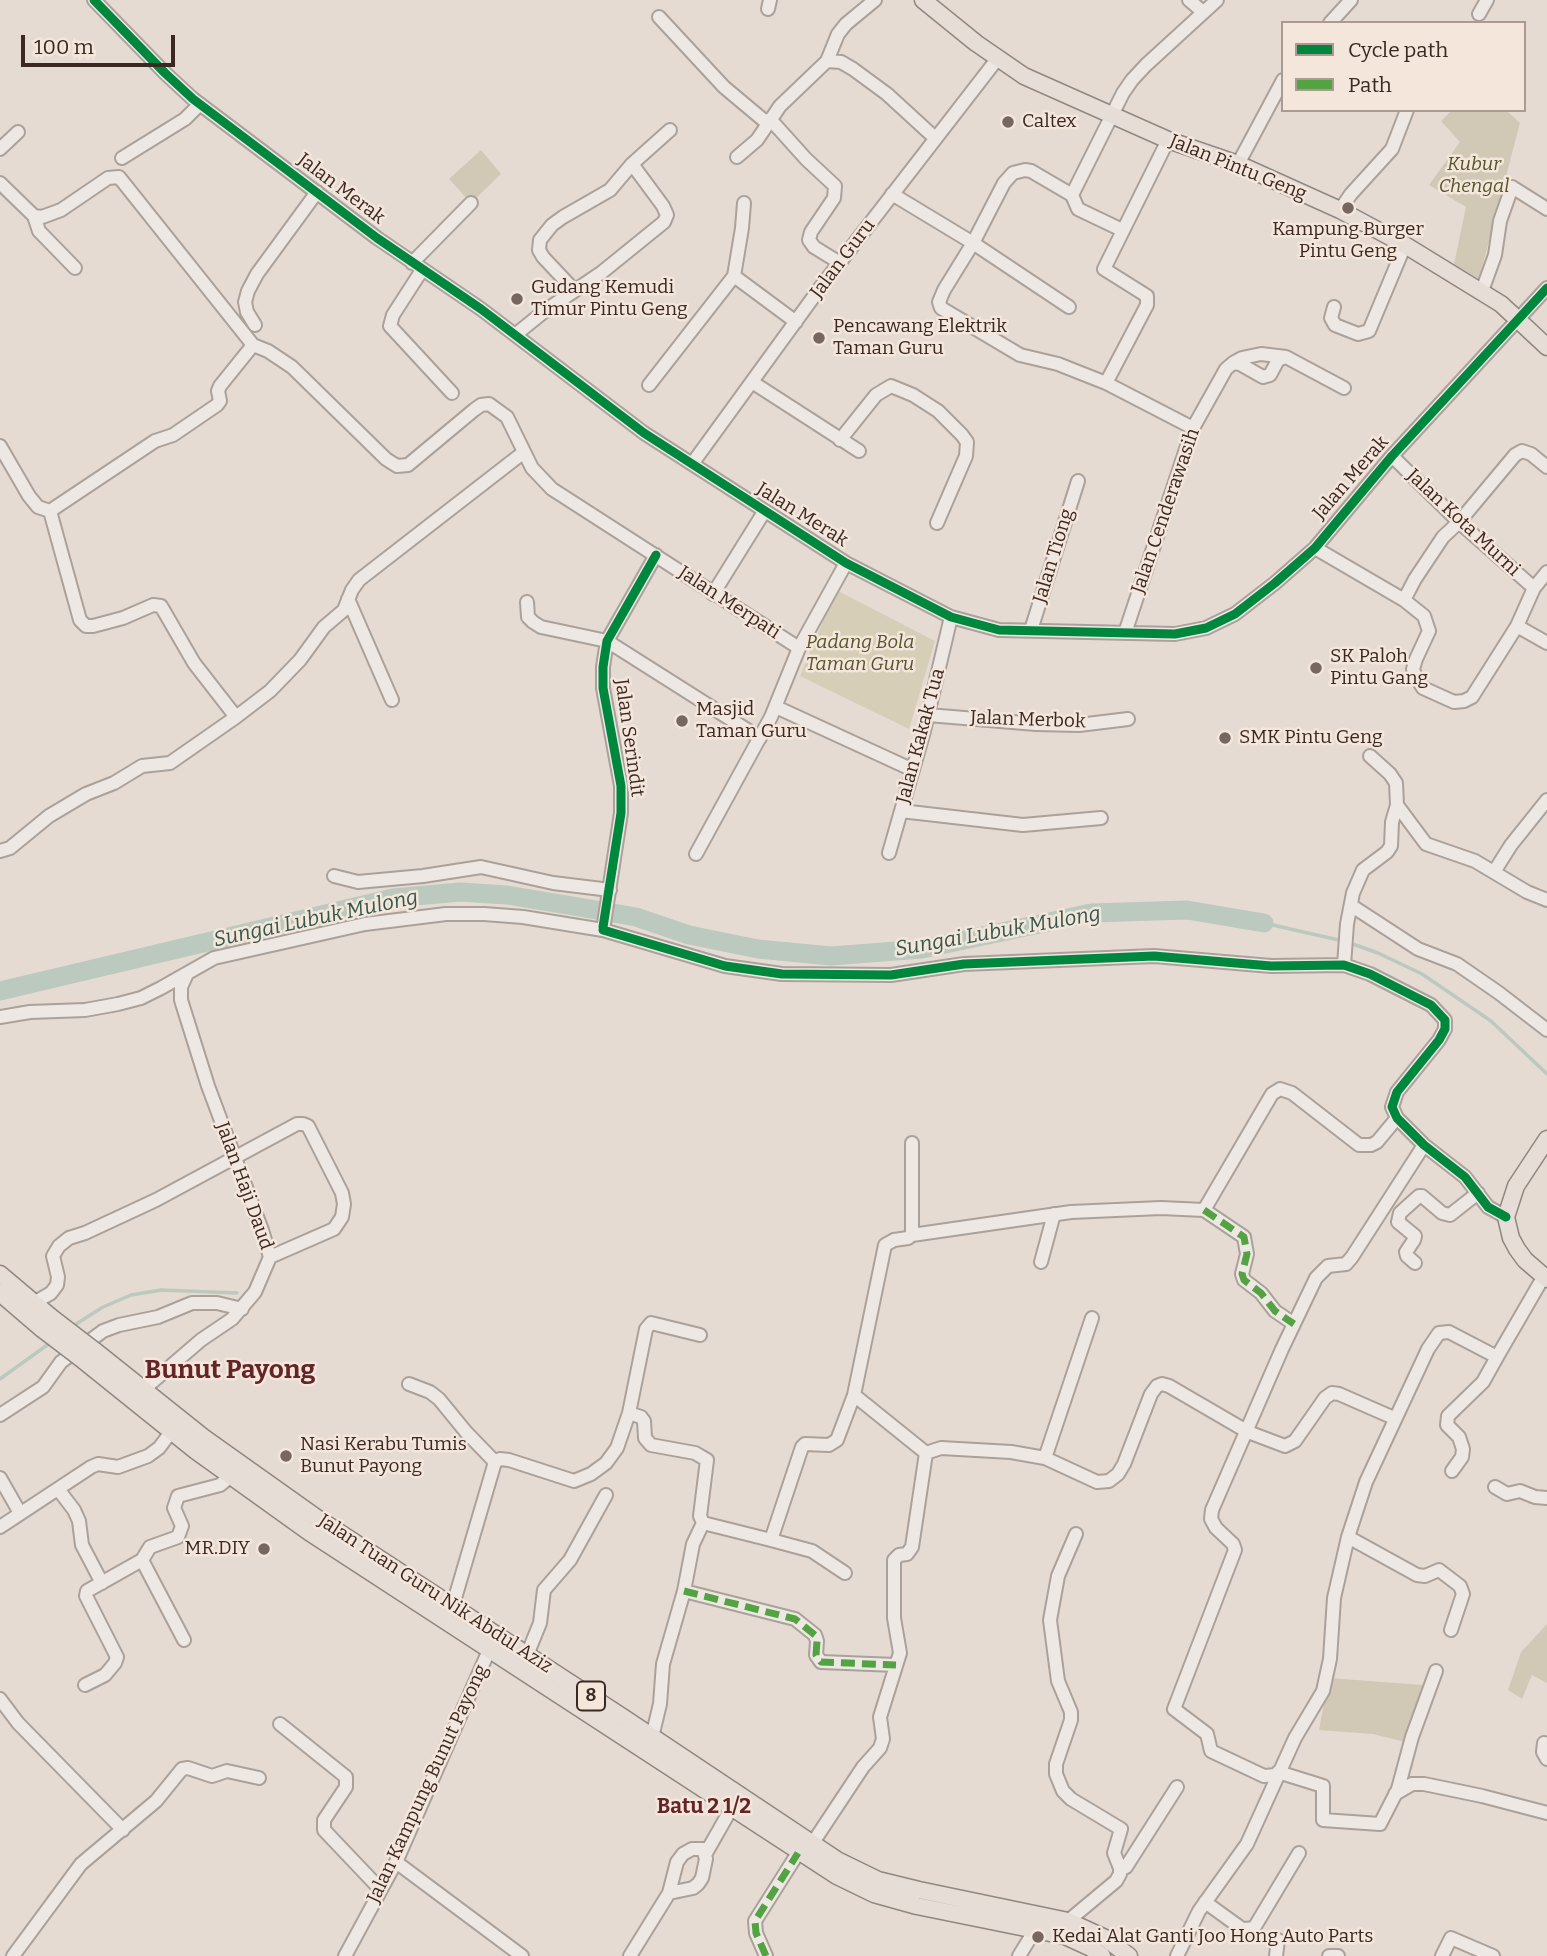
<!DOCTYPE html>
<style>
body{margin:0}
#map{position:relative;width:1547px;height:1956px;overflow:hidden;background:#e5dbd3;font-family:Bitter,serif}
canvas{display:block}
.legend{position:absolute;left:1281px;top:21px;width:245px;height:91px;box-sizing:border-box;background:#f4e6db;border:2px solid #aa9a91;margin:0;padding:9px 12px;list-style:none;font-size:21px;color:#3a2823}
.legend li{display:flex;align-items:center;gap:14px;height:35px}
.legend b{width:35px;border:2px solid #aa9a91}
.scale{position:absolute;left:21px;top:35px;width:154px;height:32px;box-sizing:border-box;border:4px solid #3a2823;border-top:0;padding-left:9px;font-size:21px;line-height:24px;white-space:nowrap;color:#3a2823;-webkit-text-stroke:5px #f4e6db;paint-order:stroke}
</style>
<div id="map">
<canvas width="1547" height="1956"></canvas>
<ul class="legend">
<li><b style="height:9px;background:#00873e"></b>Cycle path</li>
<li><b style="height:9px;background:#54a342"></b>Path</li>
</ul>
<div class="scale">100 m</div>
</div>
<script>
const c = document.querySelector('canvas').getContext('2d');
c.lineJoin = 'round';
function fillPath(path, color) { c.fillStyle = color; c.fill(path, 'evenodd'); }
const poly = rows => new Path2D(rows.map(r => 'M' + r).join(''));
function trace(path, color, width, dash) { c.strokeStyle = color; c.lineWidth = width; c.lineCap = dash ? 'butt' : 'round'; c.setLineDash(dash || []); c.stroke(path); }
function label(font, color, halo, rows, align = 'center') {
  c.font = font + ' Bitter,serif'; c.lineWidth = 5; c.setLineDash([]); c.textBaseline = 'middle'; c.strokeStyle = halo; c.fillStyle = color; for (const [text, x, y, turn = 0] of rows) {
    c.save(); c.translate(x, y); c.rotate((+turn || 0) * Math.PI / 180); c.textAlign = isNaN(turn) ? turn : align; if (halo) c.strokeText(text, 0, 0); c.fillText(text, 0, 0); c.restore();
  }
}
fillPath(poly([
 [836,590,935,641,909,729,800,676]
]), '#d6ceb7');
fillPath(poly([
 [1452,110,1506,110,1520,123,1479,279,1454,264,1466,207,1429,185,1460,142,1441,121],
 [481,150,501,174,471,203,449,179],
 [1547,1624,1547,1683,1532,1675,1522,1699,1508,1690,1521,1652],
 [1329,1678,1423,1685,1405,1742,1373,1734,1319,1730]
]), '#d1c9b6');
trace(poly([
 [1264,923,1343,941],
 [1350,943,1378,953,1422,974,1491,1021,1547,1074],
 [73,1326,103,1307,131,1295,161,1290,237,1293],
 [0,1379,50,1343]
]), '#bcc9be', 3.5);
trace(poly([
 [0,991,393,898,460,892,507,895,573,906,636,917,689,935,758,949,831,956,922,949,1091,913,1187,910,1264,923]
]), '#bcc9be', 19);
const minor = poly([
 [94,0,165,73,193,99,377,238,481,309,644,433,846,563,951,617,999,630,1175,634,1206,628,1235,614,1275,583,1315,548,1392,456,1547,288],
 [1189,0,1203,12],
 [768,9,770,0],
 [1479,14,1487,0],
 [659,17,724,87,767,123],
 [1330,23,1351,0],
 [827,61,838,34,846,24,875,0],
 [770,119,806,159,835,186,834,198,811,232,809,240,814,247,840,263],
 [0,149,18,132],
 [737,157,757,140,780,106,827,61,841,62,853,69,887,94,935,138],
 [122,158,185,119,200,104],
 [1238,164,1283,80],
 [0,183,34,216,42,217,61,210,108,178,119,177,253,345,268,351,292,367,386,459,397,466,408,465,474,410,481,405,489,404,507,417,532,468,552,489,799,648],
 [892,194,973,243,1069,307],
 [1072,195,1123,93,1132,80,1146,65,1217,0],
 [1340,210,1351,194,1392,149,1407,110],
 [34,216,39,231,75,268],
 [1122,230,1078,209,1072,195,1031,171,1025,170,1013,173,1004,183,973,243,944,290,939,302,941,308,1020,355,1058,364,1106,383,1193,428],
 [412,263,471,203],
 [422,270,393,315,390,326,452,393],
 [734,276,796,322],
 [574,290,543,257,539,250,540,240,552,225,563,217,610,190,632,164,670,130],
 [1482,291,1495,255,1500,221,1512,187,1547,209],
 [1334,307,1331,318,1335,325,1358,334,1369,331,1405,245],
 [255,325,247,312,245,302,248,291,257,274,317,192],
 [515,335,546,310,601,273,664,222,667,215,663,206,632,164],
 [1233,363,1242,358,1261,354,1286,357],
 [752,382,859,451],
 [1106,383,1147,305,1147,296,1104,269,1168,140],
 [649,385,734,276,742,228,744,203],
 [840,440,876,395,891,386,913,395,938,411,962,435,967,442,966,456,937,523],
 [0,446,29,496,38,507,50,511,80,620,86,626,93,626,123,618,153,605,161,606,194,663,236,717],
 [1392,456,1459,522,1534,588],
 [692,464,820,288,998,58],
 [50,511,155,441,173,435,217,405,220,401,218,391,220,386,253,345],
 [1315,548,1404,600,1424,616,1429,631,1416,659,1413,669,1415,675,1423,688,1454,702,1464,701,1472,697,1517,626,1534,588,1547,572],
 [713,594,764,512],
 [348,599,392,700],
 [1404,600,1415,579,1443,537,1459,522,1515,455,1522,451,1531,454,1547,467],
 [527,602,528,617,533,622,541,627,607,641,760,738],
 [1517,626,1547,643],
 [1031,630,1078,481],
 [1125,633,1193,428,1226,369,1233,363,1240,364,1263,377,1270,375,1278,360,1286,357,1344,388],
 [776,707,913,770],
 [928,715,1036,724,1079,725,1128,719],
 [1370,756,1390,774,1396,783,1397,805,1426,844,1475,861,1527,892,1547,900],
 [901,811,1023,825,1101,818],
 [0,851,10,848,49,816,86,794,114,783,142,766,170,763,236,717,270,691,300,660,324,627,344,610,352,590,359,580,524,452],
 [889,853,924,731,951,617],
 [696,854,771,717,799,648,846,563],
 [1494,872,1511,845,1547,800],
 [334,876,358,882,423,876,481,867,553,883,610,890],
 [1352,906,1418,949,1457,964,1499,993,1547,1030],
 [603,930,725,966,782,974,891,975,964,964,1154,956,1271,966,1344,965,1370,974,1431,1005,1445,1020,1445,1029,1439,1040,1397,1092,1392,1107,1397,1118,1424,1145,1465,1177,1488,1207,1506,1217],
 [1344,965,1347,924,1353,893,1363,870,1387,852,1391,846,1392,822,1397,805],
 [0,1017,30,1012,85,1010,118,1004,141,998,161,988,214,958,365,924,446,914,484,914,523,917,603,930,621,813,621,786,603,688,603,667,607,641,656,555],
 [1204,1210,1244,1237,1247,1254,1242,1274,1244,1280,1261,1293,1275,1311,1294,1324],
 [912,1235,1071,1212,1161,1208,1204,1210,1272,1094,1280,1089,1292,1093,1359,1145,1371,1145,1377,1142,1397,1118],
 [1041,1262,1054,1214],
 [1415,1263,1407,1256,1406,1252,1414,1240,1415,1236,1398,1222,1400,1213,1419,1196,1422,1196,1442,1213,1450,1215,1478,1193],
 [34,1303,51,1293,57,1285,58,1277,53,1256,59,1246,69,1238,85,1233,156,1200,297,1124,303,1124,308,1126,342,1193,344,1204,342,1217,334,1229,270,1257],
 [409,1384,430,1392,439,1399,466,1432,495,1462],
 [143,1390,201,1340,232,1319,255,1292,270,1257,262,1230,208,1086,181,1000,181,987,186,976],
 [854,1395,926,1453],
 [629,1413,641,1417,644,1421,645,1438,651,1445,695,1453,707,1460,700,1516,703,1523,771,1540,802,1447,805,1444,829,1445,837,1440,854,1395,885,1245,894,1240,908,1238,912,1235,912,1143],
 [0,1415,43,1387,61,1362,103,1331,119,1325,158,1317,192,1303,217,1303,242,1309],
 [926,1453,941,1448,1011,1452,1045,1458,1097,1482,1109,1481,1118,1474,1124,1464,1151,1394,1157,1386,1162,1384,1169,1386,1248,1432,1285,1446,1295,1441,1325,1398,1332,1393,1339,1394,1394,1418],
 [1045,1458,1092,1318],
 [1452,1471,1462,1457,1463,1449,1459,1437,1447,1425,1448,1416,1483,1382,1497,1357],
 [0,1478,20,1513],
 [1495,1487,1507,1494,1520,1491,1535,1497,1547,1498],
 [58,1489,74,1510,79,1521,82,1545,102,1583],
 [0,1527,91,1467,98,1464,118,1467,148,1456,159,1448,171,1432],
 [1348,1537,1417,1575,1425,1576,1439,1570,1460,1586,1463,1594,1451,1630],
 [771,1540,812,1551,845,1573],
 [142,1560,184,1640],
 [684,1591,795,1619,815,1635,817,1641,816,1655,821,1662,896,1665],
 [453,1605,495,1462,500,1459,509,1460,574,1481,591,1474,606,1463,617,1448,629,1413,646,1329,651,1323,700,1335],
 [527,1655,540,1623,544,1590,570,1560,606,1495],
 [85,1685,105,1675,115,1663,117,1657,86,1596,87,1591,142,1560,150,1547,178,1537,182,1526,174,1508,178,1496,220,1485,231,1476],
 [0,1699,18,1723,123,1830],
 [280,1724,346,1777,346,1787,324,1820,324,1830,381,1890],
 [652,1737,660,1704,663,1664,684,1591,693,1544,703,1523],
 [1544,1743,1543,1752,1547,1759],
 [1278,1772,1323,1786,1323,1820,1380,1824,1398,1789,1412,1737,1436,1671],
 [1276,1775,1264,1776,1211,1751,1207,1734,1174,1709,1235,1550,1233,1544,1216,1528,1211,1519,1212,1510,1282,1349,1316,1278,1328,1266,1346,1264,1352,1257,1424,1145],
 [1395,1794,1412,1784,1424,1784,1482,1796,1547,1813],
 [812,1844,863,1767,880,1748,883,1739,880,1717,900,1653,894,1618,894,1560,899,1555,907,1554,912,1547,926,1453],
 [706,1853,731,1809],
 [396,1862,522,1956],
 [1120,1870,1126,1867,1177,1787],
 [1205,1902,1241,1928,1245,1929,1254,1928,1299,1853],
 [1068,1921,1116,1881,1120,1874,1120,1868,1114,1853,1121,1829,1071,1799,1063,1791,1056,1774,1056,1764,1071,1720,1071,1712,1058,1681,1050,1620,1058,1576,1076,1534],
 [13,1956,81,1864,156,1801,182,1769,188,1768,212,1776,227,1771,259,1778],
 [345,1956,396,1862,490,1648],
 [630,1956,669,1893,677,1862,683,1854,692,1849,703,1849,706,1859,702,1878,698,1884,693,1888,669,1893],
 [766,1956,756,1933,755,1921,798,1853],
 [1019,1956,1035,1930],
 [1177,1956,1199,1911,1247,1844,1295,1738,1323,1691,1330,1659,1334,1598,1348,1537,1366,1482,1428,1349,1439,1333,1449,1332,1497,1357,1544,1276],
 [1276,1956,1278,1940],
 [1329,1956,1338,1956],
 [1442,1956,1451,1938,1493,1956]
]);
const major = poly([
 [923,0,976,43,1024,76,1168,140,1238,164,1340,210,1405,245,1501,304,1547,347],
 [1547,1139,1516,1186,1506,1217,1511,1238,1517,1249,1525,1260,1547,1279],
 [0,1274,51,1317],
 [0,1293,42,1329],
 [94,1350,203,1437,317,1518,624,1718,837,1860,878,1880,919,1890,1068,1921,1105,1938,1129,1956],
 [84,1361,196,1451,309,1532,837,1876,874,1894,917,1906,1065,1936,1091,1948,1102,1956]
]);
trace(minor, '#aba19b', 16);
trace(major, '#918782', 19);
trace(minor, '#eee8e4', 12);
trace(major, '#e5ddd6', 16);
const majorBridge = poly([
 [51,1317,94,1350],
 [42,1329,84,1361]
]);
trace(majorBridge, '#918782', 19, []);
trace(majorBridge, '#e5ddd6', 16);
trace(poly([
 [1204,1210,1244,1237,1247,1254,1242,1274,1244,1280,1261,1293,1275,1311,1294,1324],
 [684,1591,795,1619,815,1635,817,1641,816,1655,821,1662,896,1665],
 [766,1956,756,1933,755,1921,798,1853]
]), '#54a342', 7, [14, 7]);
trace(poly([
 [94,0,165,73,193,99,377,238,481,309,644,433,846,563,951,617,999,630,1175,634,1206,628,1235,614,1275,583,1315,548,1392,456,1547,288],
 [603,927,621,813,621,786,603,688,603,667,607,641,656,555],
 [603,930,725,966,782,974,891,975,964,964,1154,956,1271,966,1344,965,1370,974,1431,1005,1445,1020,1445,1029,1439,1040,1397,1092,1392,1107,1397,1118,1424,1145,1465,1177,1488,1207,1506,1217]
]), '#00873e', 9);
for (const [x, y, r, color] of [
 [1008,122,7,"#766761"],
 [1348,208,7,"#766761"],
 [517,299,7,"#766761"],
 [819,338,7,"#766761"],
 [1316,668,7,"#766761"],
 [682,721,7,"#766761"],
 [1225,738,7,"#766761"],
 [286,1456,7,"#766761"],
 [264,1549,7,"#766761"],
 [1038,1937,7,"#766761"]
]) { const dot = new Path2D(); dot.arc(x, y, r, 0, 2 * Math.PI); c.fillStyle = color; c.fill(dot); trace(dot, '#f4e6db', 2.5); }
for (const [x, y, w] of [
 [591,1696,28]
]) { const box = new Path2D(); box.roundRect(x - w / 2, y - 14.5, w, 29, 5); c.fillStyle = '#f4e6db'; c.fill(box); trace(box, '#3a2823', 2); }
label('bold 18px', '#3a2823', null, [
 ["8",591,1696]
]);
label('19px', '#3a2823', '#f4e6db', [
 ["Caltex",1022,122],
 ["Kampung Burger",1348,230,"center"],
 ["Pintu Geng",1348,252,"center"],
 ["Gudang Kemudi",531,288],
 ["Timur Pintu Geng",531,310],
 ["Pencawang Elektrik",833,327],
 ["Taman Guru",833,349],
 ["SK Paloh",1330,657],
 ["Pintu Gang",1330,679],
 ["Masjid",696,710],
 ["Taman Guru",696,732],
 ["SMK Pintu Geng",1239,738],
 ["Nasi Kerabu Tumis",300,1445],
 ["Bunut Payong",300,1467],
 ["MR.DIY",250,1549,"right"],
 ["Kedai Alat Ganti Joo Hong Auto Parts",1052,1937]
], 'left');
label('italic 19px', '#55552b', '#f4e6db', [
 ["Kubur",1474,165],
 ["Chengal",1474,187],
 ["Padang Bola",860,643],
 ["Taman Guru",860,665]
]);
label('19px', '#3a2823', '#f4e6db', [
 ["Jalan Pintu Geng",1238,168,22],
 ["Jalan Merak",341,189,37],
 ["Jalan Guru",843,259,-53],
 ["Jalan Merak",1351,478,-49],
 ["Jalan Cenderawasih",1166,511,-71],
 ["Jalan Merak",802,515,32],
 ["Jalan Kota Murni",1463,523,43],
 ["Jalan Tiong",1054,556,-73],
 ["Jalan Merpati",729,603,33],
 ["Jalan Merbok",1028,720,2],
 ["Jalan Kakak Tua",921,736,-75],
 ["Jalan Serindit",629,738,82],
 ["Jalan Haji Daud",244,1186,70],
 ["Jalan Tuan Guru Nik Abdul Aziz",435,1594,33],
 ["Jalan Kampung Bunut Payong",428,1784,-65]
]);
label('italic 21px', '#33594c', '#f4e6db', [
 ["Sungai Lubuk Mulong",316,919,-12],
 ["Sungai Lubuk Mulong",998,932,-10]
]);
label('bold 21px', '#642528', '#f4e6db', [
 ["Batu 2 1/2",704,1807]
]);
label('bold 26px', '#642528', '#f4e6db', [
 ["Bunut Payong",230,1371]
]);
</script>
